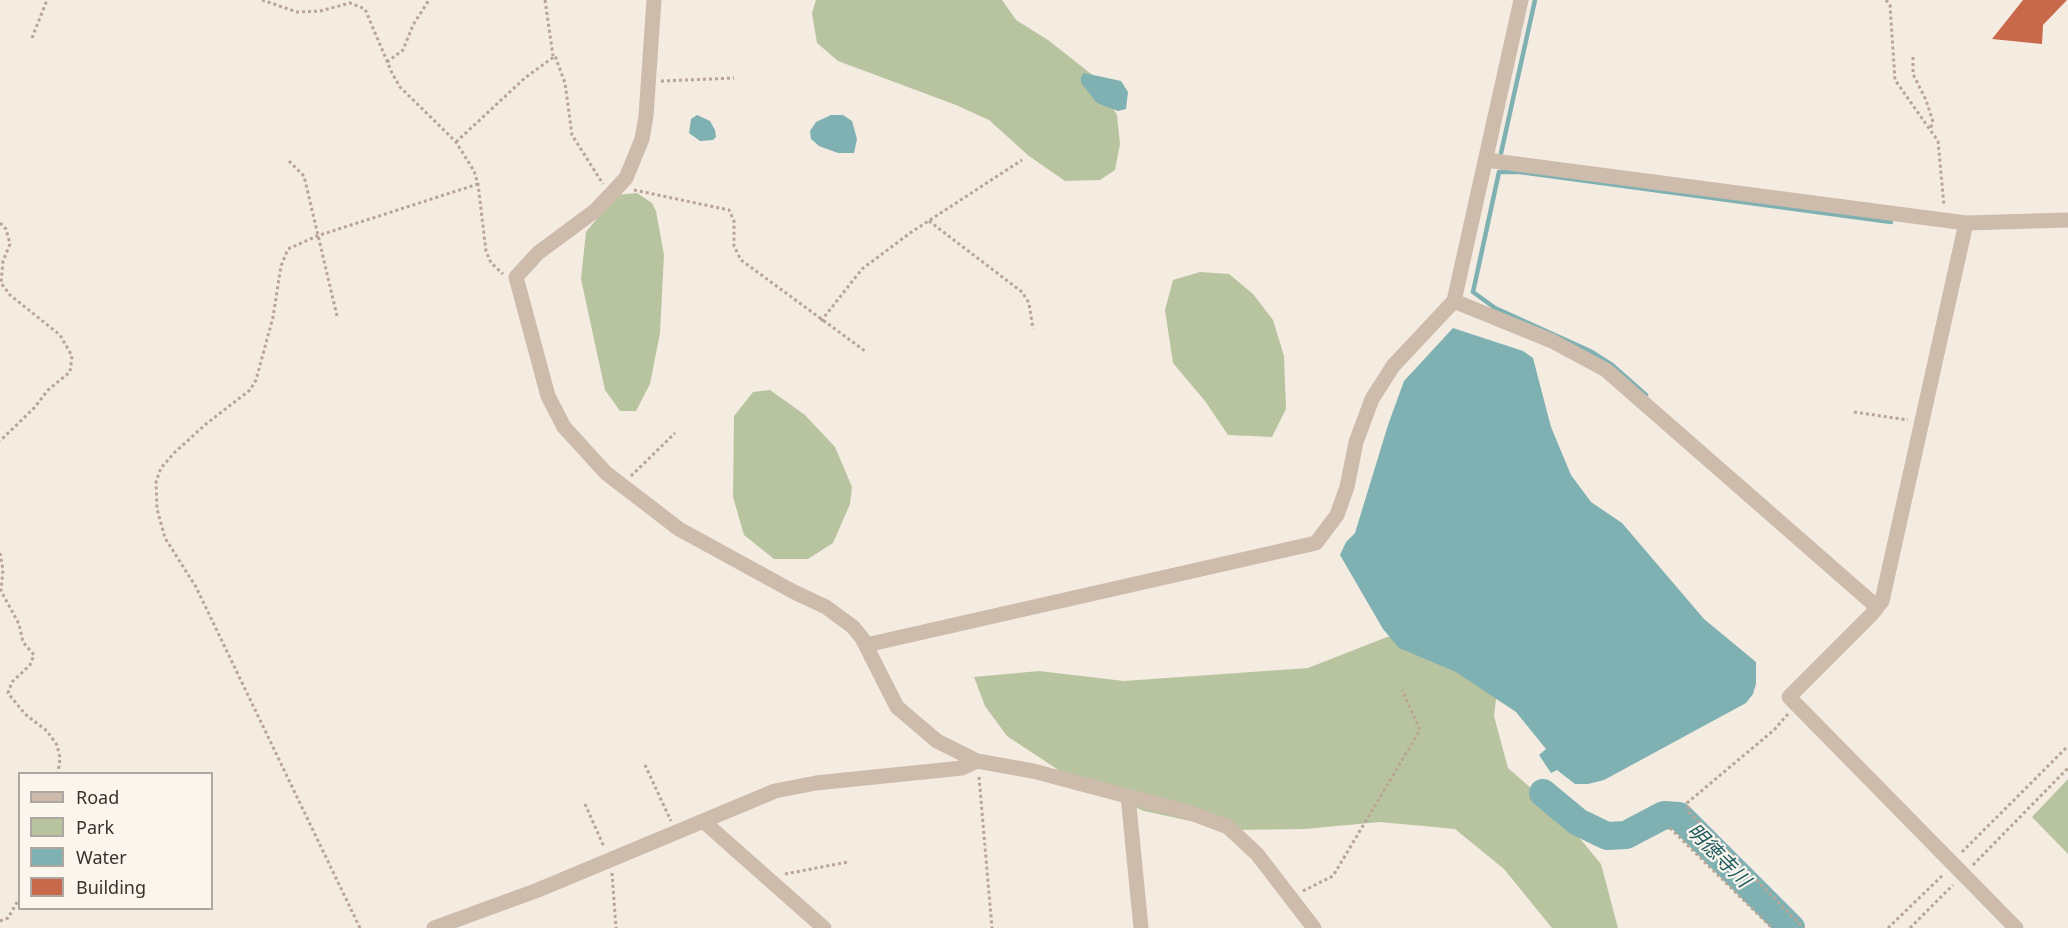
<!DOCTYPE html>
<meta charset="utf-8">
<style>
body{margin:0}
#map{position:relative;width:2068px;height:928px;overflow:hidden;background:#f4ebe1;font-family:"Noto Sans",sans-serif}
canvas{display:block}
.legend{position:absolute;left:18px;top:772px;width:195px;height:138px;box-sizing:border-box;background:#fbf5ee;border:2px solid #aea6a0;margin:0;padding:8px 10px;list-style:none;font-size:18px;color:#3b302b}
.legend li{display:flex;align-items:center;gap:12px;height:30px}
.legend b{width:30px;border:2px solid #aea6a0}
</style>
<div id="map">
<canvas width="2068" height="928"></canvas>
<ul class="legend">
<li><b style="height:8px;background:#cdbbac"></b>Road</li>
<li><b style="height:16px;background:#b8c4a0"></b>Park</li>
<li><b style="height:16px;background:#7fb0b2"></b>Water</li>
<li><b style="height:16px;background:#c8694b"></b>Building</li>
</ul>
</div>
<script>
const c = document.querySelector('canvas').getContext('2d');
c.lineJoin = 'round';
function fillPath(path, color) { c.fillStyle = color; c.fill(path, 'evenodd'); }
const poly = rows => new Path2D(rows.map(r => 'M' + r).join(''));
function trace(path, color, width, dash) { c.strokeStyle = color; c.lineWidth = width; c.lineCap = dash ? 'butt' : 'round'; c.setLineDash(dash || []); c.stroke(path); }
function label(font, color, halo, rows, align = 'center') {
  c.font = font + ' "Noto Sans","Noto Sans JP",sans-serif'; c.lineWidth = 4.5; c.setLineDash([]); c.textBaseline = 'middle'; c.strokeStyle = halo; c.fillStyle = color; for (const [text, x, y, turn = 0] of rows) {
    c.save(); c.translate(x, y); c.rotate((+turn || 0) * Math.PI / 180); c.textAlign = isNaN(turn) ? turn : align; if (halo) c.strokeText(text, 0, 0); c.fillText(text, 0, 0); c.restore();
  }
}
fillPath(poly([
 [816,0,1002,0,1016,20,1048,40,1095,77,1117,115,1120,144,1115,170,1100,180,1065,181,1029,156,989,120,956,105,838,61,817,43,812,13],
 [637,193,652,203,656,211,664,255,660,333,650,384,636,411,620,411,605,390,581,279,586,232,616,195],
 [1200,272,1229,274,1253,294,1273,320,1284,356,1286,409,1272,437,1228,435,1205,401,1173,363,1165,310,1173,280],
 [770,390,805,415,835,447,852,487,850,504,833,543,808,559,774,559,744,535,733,497,734,416,753,392],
 [1445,630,1501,657,1494,716,1508,768,1557,811,1601,864,1618,928,1552,928,1504,869,1455,829,1380,822,1305,829,1232,830,1144,811,1078,783,1007,736,985,706,974,677,1039,671,1124,681,1308,668,1387,637],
 [2068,779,2068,854,2032,817]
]), '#b8c4a0');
fillPath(poly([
 [1084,73,1121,81,1128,92,1126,109,1118,111,1097,103,1081,83,1081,77],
 [697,115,710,121,715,130,716,137,713,140,700,141,689,133,691,119],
 [831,115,843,115,852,121,857,139,854,153,838,153,819,146,811,139,810,131,816,122],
 [1453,328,1523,351,1533,358,1551,427,1571,475,1591,502,1622,523,1704,619,1756,662,1756,684,1753,694,1746,703,1604,780,1588,784,1575,784,1557,770,1551,773,1539,755,1546,749,1516,712,1456,672,1399,648,1383,629,1340,555,1346,542,1355,533,1388,425,1404,381]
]), '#7fb0b2');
trace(poly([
 [1501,153,1535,0],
 [1646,395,1612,365,1590,351,1495,308,1473,292,1499,172,1520,172,1891,222]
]), '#7fb0b2', 4.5);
trace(poly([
 [1543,793,1578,822,1607,836,1626,835,1664,815,1679,816,1791,928]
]), '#7fb0b2', 28);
fillPath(poly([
 [2023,0,2067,0,2043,25,2042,44,1992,39]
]), '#c8694b');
trace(poly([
 [262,0,297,12,320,11,350,3,365,9,392,73,400,87,456,142,474,171,478,184,486,251,491,263,503,274],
 [545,0,553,56],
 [1886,0,1890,5,1895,80,1938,141,1944,206],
 [32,38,47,0],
 [1913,57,1913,74,1926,100,1933,122,1930,129],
 [387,62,403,50,413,25,429,0],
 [661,81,734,78],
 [456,142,526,77,555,56,565,83,572,135,603,184],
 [289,161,304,176,337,316],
 [634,190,729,210,734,221,734,246,741,260,865,351],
 [929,221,1022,292,1029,303,1033,329],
 [0,223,6,229,10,244,3,261,1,283,10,295,60,335,72,356,70,372,48,390,35,407,0,441],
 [821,321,862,269,910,233,1022,160],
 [1854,412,1908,420],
 [631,476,675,433],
 [0,553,3,570,1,591,19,624,23,642,34,655,30,665,12,682,8,693,25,714,47,731,57,745,60,758,58,774],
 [1788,714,1774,730,1687,803,1689,812,1804,928],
 [645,765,671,821],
 [979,777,992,928],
 [585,804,604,847],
 [1670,828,1772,928],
 [1962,852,2068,746],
 [1973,865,2068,768],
 [612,873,616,928],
 [785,874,848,862],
 [1303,891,1333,876,1420,730,1402,690],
 [0,921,8,918,20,897],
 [360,928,196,587,165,538,157,509,156,482,161,468,174,453,206,424,250,390,256,380,273,317,281,266,288,249,317,236,478,184],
 [1888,928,1943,875],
 [1910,928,1953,885]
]), '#b9a596', 3, [3, 3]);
trace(poly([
 [654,0,646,116,642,139,626,178,596,210,538,253,516,277,548,396,564,427,606,473,679,529,794,592,826,607,853,627,862,638,897,707,937,741,977,761,1033,771,1191,813,1228,827,1257,854,1314,928],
 [1486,160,1966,223,2068,220],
 [1966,223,1882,601,1871,615,1789,697,2016,928],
 [1454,301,1552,341,1606,370,1877,607],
 [866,645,1316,543,1337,515,1347,487,1356,442,1372,399,1393,366,1454,301,1521,0],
 [1128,796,1141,928],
 [703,821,824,928],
 [434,928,538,890,775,791,816,783,962,768,977,761]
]), '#cdbbac', 15);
label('italic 20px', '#1f5a5e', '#fbf5ee', [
 ["明徳寺川",1718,856,45]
]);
</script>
